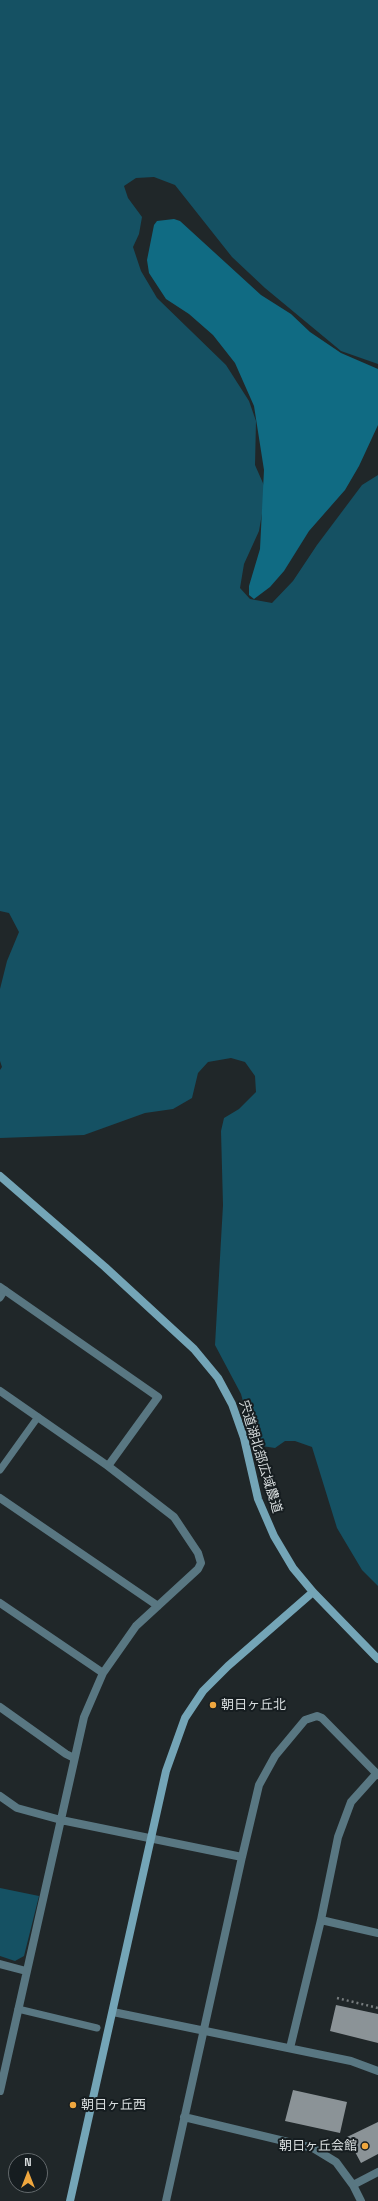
<!DOCTYPE html>
<meta charset="utf-8">
<style>
body{margin:0}
#map{position:relative;width:378px;height:2201px;overflow:hidden;background:#202729;font-family:"Space Grotesk",sans-serif}
canvas{display:block}
.north{position:absolute;left:8px;top:2153px;width:40px;height:40px;box-sizing:border-box;background:#161d20;border:1px solid #63696c;border-radius:50%;rotate:0deg;font-size:11px;font-weight:700;line-height:16px;text-align:center;color:#d7dcdd}
.north::after{content:'';display:block;margin:auto;width:14px;height:18px;background:#efa73e;clip-path:polygon(50% 0,100% 100%,50% 72%,0 100%)}
</style>
<div id="map">
<canvas width="378" height="2201"></canvas>
<div class="north">N</div>
</div>
<script>
const c = document.querySelector('canvas').getContext('2d');
c.lineJoin = 'round';
function fillPath(path, color) { c.fillStyle = color; c.fill(path, 'evenodd'); }
const poly = rows => new Path2D(rows.map(r => 'M' + r).join(''));
function trace(path, color, width, dash) { c.strokeStyle = color; c.lineWidth = width; c.lineCap = dash ? 'butt' : 'round'; c.setLineDash(dash || []); c.stroke(path); }
function label(font, color, halo, rows, align = 'center') {
  c.font = font + ' "Space Grotesk","Noto Sans JP",sans-serif'; c.lineWidth = 4; c.setLineDash([]); c.textBaseline = 'middle'; c.strokeStyle = halo; c.fillStyle = color; for (const [text, x, y, turn = 0] of rows) {
    c.save(); c.translate(x, y); c.rotate((+turn || 0) * Math.PI / 180); c.textAlign = isNaN(turn) ? turn : align; if (halo) c.strokeText(text, 0, 0); c.fillText(text, 0, 0); c.restore();
  }
}
fillPath(poly([
 [0,0,378,0,378,364,341,351,265,288,232,257,175,185,154,177,136,178,124,186,128,198,142,217,139,234,133,247,141,271,157,298,226,365,249,401,256,421,255,465,266,490,259,531,244,564,240,588,250,599,272,603,293,581,317,545,362,485,378,475,378,1586,362,1570,337,1528,312,1447,295,1441,285,1441,275,1448,262,1446,251,1430,241,1394,215,1345,223,1205,221,1131,224,1118,239,1109,256,1092,255,1076,245,1062,231,1058,208,1062,198,1073,192,1098,173,1109,145,1113,84,1135,0,1138,0,1070,2,1067,0,1061,0,989,7,961,19,932,9,913,0,911],
 [0,1888,39,1896,24,1956,15,1961,0,1956]
]), '#155163');
fillPath(poly([
 [174,219,180,221,261,295,291,314,310,332,341,353,378,369,378,425,359,466,345,490,309,531,284,571,270,587,254,599,249,595,249,586,260,549,264,470,254,406,235,363,213,335,189,314,166,299,149,273,147,260,154,225,157,221]
]), '#106b83');
fillPath(poly([
 [336,2005,378,2014,378,2043,330,2031],
 [293,2090,347,2102,340,2133,285,2121],
 [378,2122,378,2154,361,2163,347,2137]
]), '#8b9397');
trace(poly([
 [337,1998,378,2008]
]), '#767c7e', 2.5, [2, 3]);
trace(poly([
 [0,1298,5,1290],
 [0,1470,38,1417],
 [18,2009,97,2028]
]), '#597782', 7);
trace(poly([
 [0,1287,158,1397,108,1466],
 [0,1391,108,1466,174,1517,198,1553,201,1563,198,1569,136,1626,103,1673,84,1717,0,2091],
 [0,1498,158,1606],
 [0,1603,103,1673],
 [0,1707,66,1754,74,1758],
 [0,1796,17,1808,61,1820,242,1857,259,1785,275,1756,305,1720,317,1716,322,1718,378,1775],
 [321,1920,378,1933],
 [0,1964,26,1971],
 [113,2012,351,2061,378,2071],
 [290,2048,321,1920,338,1837,351,1802,377,1773],
 [184,2117,313,2148,336,2162,353,2185,361,2201],
 [353,2185,378,2172],
 [166,2201,242,1857]
]), '#597782', 8);
trace(poly([
 [0,1176,105,1267,194,1349,218,1378,232,1404,244,1438,258,1499,274,1536,293,1568,313,1592,378,1659],
 [70,2201,166,1771,185,1718,203,1691,228,1666,313,1592]
]), '#74a5b7', 8);
for (const [x, y, r, color] of [
 [213,1705,4,"#efa73e"],
 [73,2105,4,"#efa73e"],
 [365,2146,4,"#efa73e"]
]) { const dot = new Path2D(); dot.arc(x, y, r, 0, 2 * Math.PI); c.fillStyle = color; c.fill(dot); trace(dot, '#161d20', 1.5); }
label('13px', '#d7dcdd', '#161d20', [
 ["宍道湖北部広域農道",260,1457,73]
]);
label('13px', '#d7dcdd', '#161d20', [
 ["朝日ヶ丘北",221,1705],
 ["朝日ヶ丘西",81,2105],
 ["朝日ヶ丘会館",357,2146,"right"]
], 'left');
</script>
